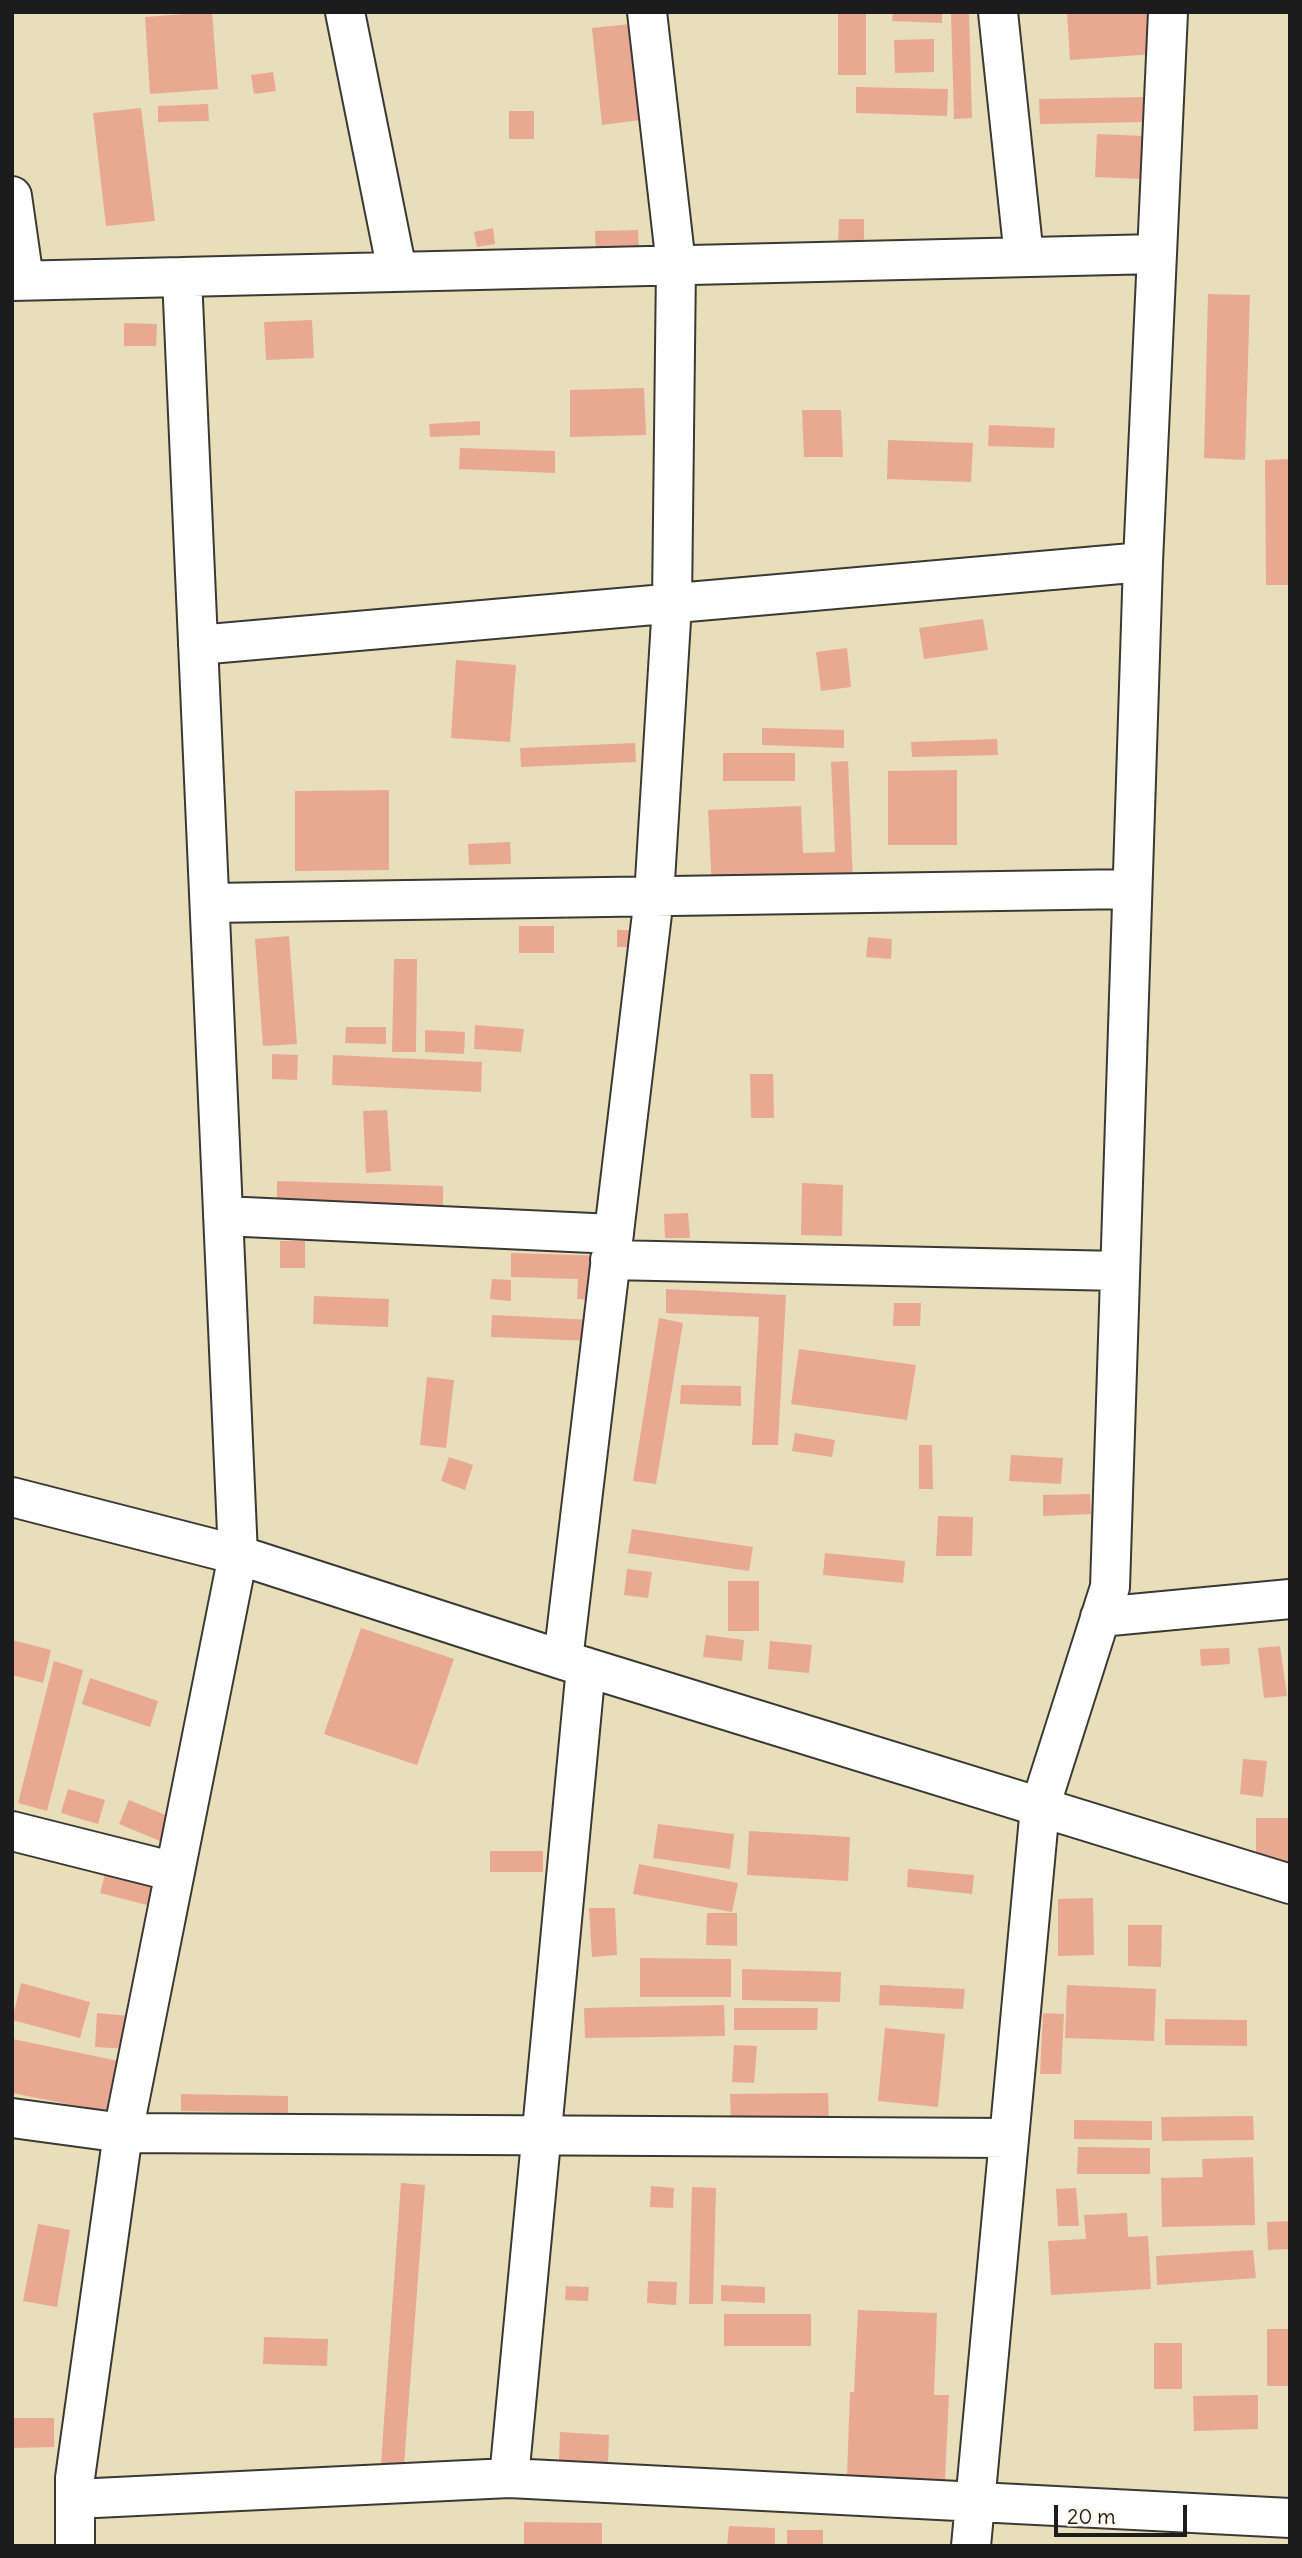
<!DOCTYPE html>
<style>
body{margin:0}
#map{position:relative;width:1302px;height:2558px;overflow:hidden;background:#e9deba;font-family:Delius,sans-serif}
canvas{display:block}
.frame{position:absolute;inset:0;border:14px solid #1c1c1c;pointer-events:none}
.scale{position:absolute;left:1054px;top:2505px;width:133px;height:32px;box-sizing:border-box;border:4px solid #1c1c1c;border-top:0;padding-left:9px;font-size:21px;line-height:24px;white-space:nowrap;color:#1c1c1c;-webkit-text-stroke:5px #fbf7ec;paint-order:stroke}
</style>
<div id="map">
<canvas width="1302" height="2558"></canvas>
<div class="frame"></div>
<div class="scale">20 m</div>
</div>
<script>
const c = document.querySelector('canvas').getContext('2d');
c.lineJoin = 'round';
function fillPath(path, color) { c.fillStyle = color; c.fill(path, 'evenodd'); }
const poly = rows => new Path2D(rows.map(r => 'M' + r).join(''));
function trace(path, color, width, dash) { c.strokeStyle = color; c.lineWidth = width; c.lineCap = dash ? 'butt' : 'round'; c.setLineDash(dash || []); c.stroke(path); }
fillPath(poly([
 [212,12,218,89,150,94,145,17],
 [838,12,866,12,866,75,838,75],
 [893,12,942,12,942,23,892,21],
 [951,12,969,12,972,118,954,119],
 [1067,12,1151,12,1154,54,1070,60],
 [631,24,641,120,602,125,592,28],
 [934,39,934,72,895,73,894,40],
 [273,72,276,91,254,94,251,75],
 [856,87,948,89,947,116,856,113],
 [1147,97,1147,122,1040,124,1039,99],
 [208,104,209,121,158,122,158,106],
 [141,108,155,221,106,226,93,113],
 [509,111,534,111,534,139,509,139],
 [1097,134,1145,136,1143,179,1095,177],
 [839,219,864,219,864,244,838,244],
 [493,228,495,244,477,247,474,232],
 [638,230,639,252,596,253,595,231],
 [1208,294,1250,295,1245,460,1204,458],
 [312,320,314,358,266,360,264,322],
 [124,323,157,324,156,346,124,346],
 [644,388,646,435,570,437,570,390],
 [802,410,841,410,843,457,804,457],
 [480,421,480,435,430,437,429,424],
 [989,425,1055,428,1054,448,988,446],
 [888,440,973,443,971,482,887,479],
 [460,448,555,451,555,473,459,469],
 [1290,459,1290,585,1266,585,1265,460],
 [983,619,988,650,924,659,919,628],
 [847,648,851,687,821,691,816,652],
 [456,660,516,665,510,742,451,738],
 [762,728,844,730,844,748,762,745],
 [997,739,998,755,912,757,911,742],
 [635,743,636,762,521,767,520,748],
 [723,753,795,753,795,781,723,781],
 [848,761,853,882,712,888,708,810,801,806,803,853,835,852,831,762],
 [957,770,957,845,888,845,888,771],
 [389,790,389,870,295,871,295,791],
 [510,842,511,864,469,865,468,844],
 [519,926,554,926,554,953,519,953],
 [617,930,636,930,636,947,617,947],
 [289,936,297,1044,263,1046,255,939],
 [868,937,892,939,891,959,866,957],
 [394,959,417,959,416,1052,392,1052],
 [475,1025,524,1029,521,1052,474,1049],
 [346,1027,386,1027,386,1044,345,1043],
 [425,1030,465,1032,464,1054,425,1052],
 [272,1054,298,1055,297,1080,272,1079],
 [333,1055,482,1062,481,1092,332,1085],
 [750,1074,773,1074,774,1118,751,1118],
 [387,1110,391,1171,366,1173,363,1111],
 [277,1181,443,1186,443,1211,277,1207],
 [802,1183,843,1185,842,1236,801,1235],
 [688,1213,690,1238,665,1238,664,1214],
 [280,1241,305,1241,305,1268,280,1268],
 [511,1253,606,1256,604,1300,577,1299,578,1279,511,1277],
 [492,1279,511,1280,511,1301,490,1299],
 [666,1289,786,1295,778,1445,752,1445,759,1317,666,1313],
 [314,1296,389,1299,388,1327,313,1324],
 [894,1303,921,1303,920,1326,893,1326],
 [492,1315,593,1320,592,1341,491,1337],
 [659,1318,683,1323,656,1484,633,1481],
 [799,1349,916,1365,907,1420,791,1404],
 [427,1377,454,1380,446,1448,420,1445],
 [681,1385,741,1386,741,1406,680,1404],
 [795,1433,835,1440,832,1457,792,1451],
 [919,1445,932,1445,933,1489,919,1489],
 [1011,1455,1063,1458,1061,1484,1009,1481],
 [449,1457,473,1465,465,1490,441,1481],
 [1090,1494,1091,1514,1043,1516,1043,1495],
 [938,1516,973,1517,972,1556,936,1556],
 [632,1529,753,1547,749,1571,628,1553],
 [825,1553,905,1561,903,1583,823,1575],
 [627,1569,652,1572,648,1598,624,1595],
 [728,1581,759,1581,759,1631,728,1631],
 [361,1628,454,1659,417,1765,324,1734],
 [706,1635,744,1640,742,1661,703,1657],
 [12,1640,51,1650,43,1683,12,1675],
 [770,1641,812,1645,809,1673,768,1669],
 [1280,1646,1287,1696,1264,1698,1258,1648],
 [1229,1648,1230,1664,1201,1666,1200,1649],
 [54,1661,83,1670,47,1811,18,1803],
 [90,1678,158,1701,150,1727,82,1704],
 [1243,1759,1267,1761,1263,1797,1240,1794],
 [68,1789,105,1800,98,1824,61,1813],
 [129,1800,175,1819,165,1843,119,1824],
 [1256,1818,1290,1818,1290,1863,1256,1863],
 [658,1824,734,1834,730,1869,653,1858],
 [749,1831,850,1837,848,1881,747,1875],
 [490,1851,543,1851,543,1872,490,1872],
 [639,1864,738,1883,732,1912,633,1894],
 [908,1869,974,1875,972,1894,907,1887],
 [105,1874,153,1886,147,1905,100,1893],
 [1093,1898,1094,1955,1058,1956,1058,1899],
 [589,1908,615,1908,617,1955,592,1957],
 [707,1913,737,1913,737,1946,706,1945],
 [1128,1925,1162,1925,1161,1967,1128,1966],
 [640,1958,731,1959,731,1997,640,1997],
 [742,1969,841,1972,840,2002,742,2000],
 [21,1983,90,2002,80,2038,12,2020],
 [880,1985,965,1989,963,2009,879,2005],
 [1067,1985,1156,1989,1154,2041,1065,2038],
 [724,2005,725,2036,585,2038,584,2008],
 [734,2008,818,2008,817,2030,734,2030],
 [97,2013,130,2016,128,2049,95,2047],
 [1043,2013,1064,2014,1061,2074,1040,2074],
 [1165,2019,1247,2020,1247,2046,1165,2045],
 [885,2028,945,2034,938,2107,878,2101],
 [13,2039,123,2062,113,2113,12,2093],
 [734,2045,757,2046,754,2083,732,2082],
 [828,2093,829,2119,731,2121,730,2094],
 [181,2094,288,2096,288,2113,181,2111],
 [1253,2116,1254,2140,1162,2141,1161,2117],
 [1074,2120,1152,2121,1152,2140,1074,2139],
 [1078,2147,1150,2148,1150,2174,1077,2174],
 [1253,2157,1255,2225,1162,2227,1161,2178,1203,2177,1202,2159],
 [401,2183,425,2185,404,2465,381,2463],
 [651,2186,674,2188,673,2208,650,2207],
 [692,2187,716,2188,713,2304,689,2304],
 [1076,2188,1079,2226,1058,2226,1056,2189],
 [1127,2213,1128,2237,1148,2236,1151,2289,1051,2295,1048,2241,1086,2239,1084,2215],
 [1290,2221,1290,2249,1268,2250,1267,2222],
 [38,2224,70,2230,57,2307,23,2301],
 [1253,2250,1256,2278,1157,2285,1156,2256],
 [648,2281,677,2282,676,2305,647,2303],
 [721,2285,765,2287,765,2303,721,2301],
 [566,2286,589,2287,588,2301,565,2300],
 [858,2310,937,2313,934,2395,949,2395,945,2480,847,2476,850,2392,854,2392],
 [724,2314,811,2314,811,2346,724,2346],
 [1267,2329,1290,2329,1290,2386,1267,2386],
 [264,2337,328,2339,327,2366,263,2364],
 [1154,2343,1182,2343,1182,2389,1154,2389],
 [1258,2395,1258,2429,1194,2431,1193,2396],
 [12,2418,54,2418,54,2447,12,2448],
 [560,2432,609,2435,608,2464,559,2461],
 [524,2522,602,2523,602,2546,524,2546],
 [729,2526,775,2528,775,2546,727,2546],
 [787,2530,823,2530,823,2546,787,2546]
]), '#e9a892');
const minor = poly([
 [345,12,397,271],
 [998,12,1024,257],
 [12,196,24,280],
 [12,281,1157,254],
 [198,645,1143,562],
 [210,903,1132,889],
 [223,1216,614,1234],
 [610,1260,1120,1271],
 [12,1497,238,1555,563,1660,1290,1884],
 [1100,1617,1290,1599],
 [563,1660,654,897,672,604,676,265,647,12],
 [12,1831,175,1872],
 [12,2118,123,2133,1009,2138],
 [509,2478,586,1667],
 [75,2499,509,2478,1290,2518],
 [75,2546,75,2478,123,2133,238,1555,182,277],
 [971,2546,1040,1807,1110,1587,1143,562,1168,12]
]);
trace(minor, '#3b3934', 42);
trace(minor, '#fff', 38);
</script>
